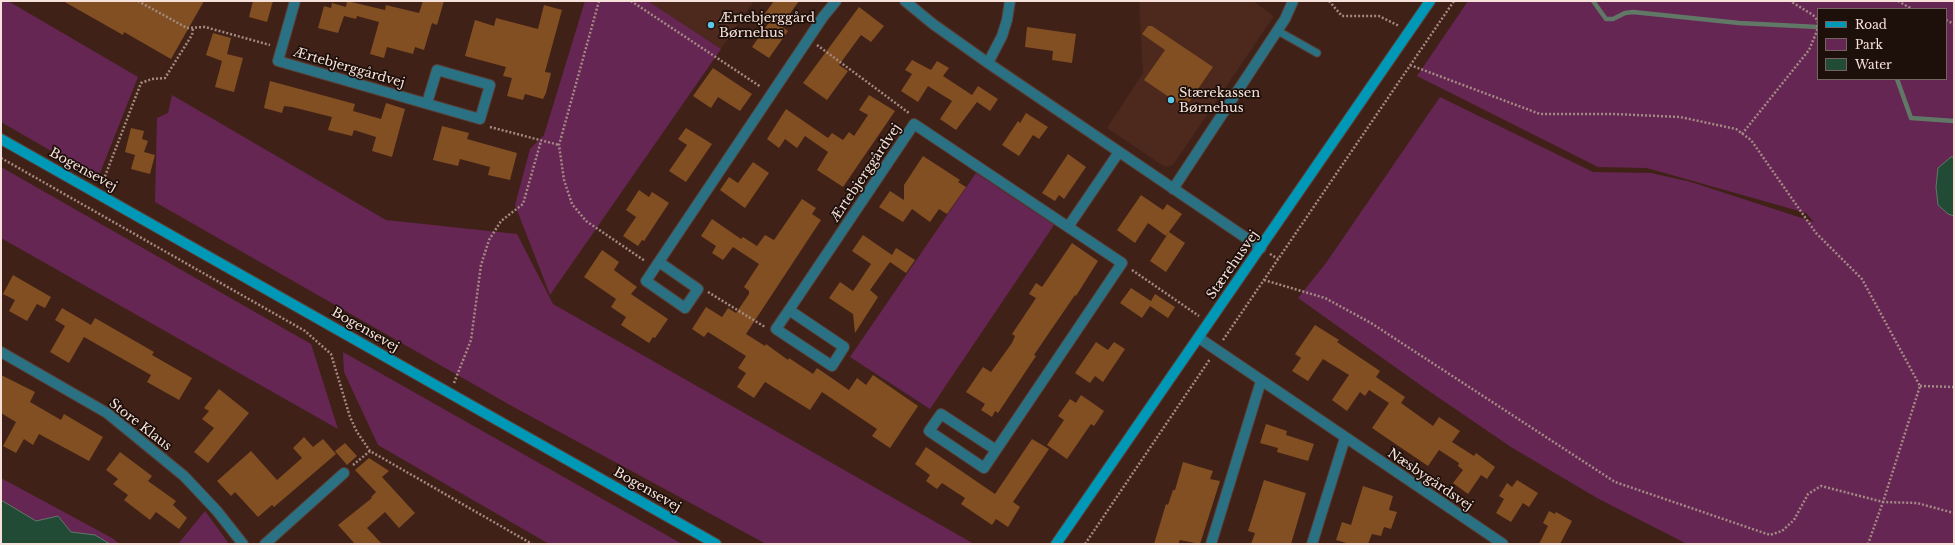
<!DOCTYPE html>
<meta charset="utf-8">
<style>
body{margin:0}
#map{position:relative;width:1955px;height:545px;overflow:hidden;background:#402117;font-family:"Libre Baskerville",serif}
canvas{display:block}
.frame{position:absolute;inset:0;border:2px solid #f7e2db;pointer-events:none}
.legend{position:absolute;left:1817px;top:8px;width:130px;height:72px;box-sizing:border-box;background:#1d0f0a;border:1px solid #74635e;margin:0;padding:5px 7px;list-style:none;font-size:12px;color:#f7e2db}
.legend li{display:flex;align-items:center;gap:8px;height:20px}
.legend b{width:20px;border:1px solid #74635e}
</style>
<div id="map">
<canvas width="1955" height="545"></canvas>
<div class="frame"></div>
<ul class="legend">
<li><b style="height:5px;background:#0098b7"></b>Road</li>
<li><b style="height:11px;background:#652654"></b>Park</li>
<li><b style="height:11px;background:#214b35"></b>Water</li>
</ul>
</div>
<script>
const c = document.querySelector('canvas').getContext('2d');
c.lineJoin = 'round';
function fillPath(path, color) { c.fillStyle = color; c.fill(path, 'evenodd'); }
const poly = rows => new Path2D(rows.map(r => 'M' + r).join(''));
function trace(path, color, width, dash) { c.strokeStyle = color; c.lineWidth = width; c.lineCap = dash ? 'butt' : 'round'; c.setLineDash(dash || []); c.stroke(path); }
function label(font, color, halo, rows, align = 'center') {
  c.font = font + ' "Libre Baskerville",serif'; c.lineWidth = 3.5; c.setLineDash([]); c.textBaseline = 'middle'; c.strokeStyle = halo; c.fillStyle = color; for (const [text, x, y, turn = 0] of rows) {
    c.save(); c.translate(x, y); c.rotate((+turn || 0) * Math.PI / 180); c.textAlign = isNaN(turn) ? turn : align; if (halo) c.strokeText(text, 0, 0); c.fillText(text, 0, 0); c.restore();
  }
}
fillPath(poly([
 [648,1,754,1,721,49],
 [1139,1,1253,1,1274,16,1173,165,1165,167,1107,128,1143,73]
]), '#4d281c');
fillPath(poly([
 [1,1,8,1,138,77,98,178,1,122],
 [585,1,648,1,721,49,550,295,515,205,530,149,544,135],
 [1468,1,1954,1,1954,157,1951,157,1948,214,1954,216,1954,544,1687,544,1597,498,1511,447,1426,389,1298,298,1326,263,1440,97,1593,172,1651,173,1691,182,1814,222,1806,213,1647,168,1598,167,1417,76],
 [1818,9,1946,9,1946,79,1818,79],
 [172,95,386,220,517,234,553,304,974,544,766,544,510,405,155,202,157,118,168,113],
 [1,167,311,344,338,429,1,238],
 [976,173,1054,225,930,409,850,357],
 [343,352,682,544,549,544,378,445,344,372],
 [1,478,112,538,120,544,1,544],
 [205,511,229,544,178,544]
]), '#652654');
const water = poly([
 [1951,157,1954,157,1954,216,1948,214,1938,205,1936,187,1938,168,1951,157],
 [1,500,36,521,58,516,71,532,95,535,110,544,1,544,1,500]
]);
fillPath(water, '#214b35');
trace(water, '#617867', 1);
trace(poly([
 [1593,1,1606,19,1613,19,1625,13,1633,12,1739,23,1818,27],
 [1897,79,1911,118,1954,121]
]), '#617867', 4.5);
fillPath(poly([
 [63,1,204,1,171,59,124,32,123,35],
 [253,1,273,1,267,22,249,17],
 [347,1,385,10,386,5,419,13,423,1,444,1,437,25,432,23,424,50,415,47,413,54,387,47,384,58,370,54,379,22,357,16,356,19,344,16,338,33,318,28,324,6,331,8,332,3,346,7],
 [774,1,799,1,781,26,788,31,769,58,752,47,770,21,763,16],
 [544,5,562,10,545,72,551,73,546,93,543,99,525,94,523,100,507,96,512,78,503,76,506,67,465,56,475,20,494,26,496,18,538,29],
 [859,7,884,26,871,42,861,35,839,65,848,71,827,100,803,83],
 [1148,26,1152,26,1213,67,1185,108,1144,80,1165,50,1142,34],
 [1027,27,1076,34,1072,63,1052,60,1053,51,1025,47],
 [213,33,231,38,227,54,243,58,234,92,215,87,222,61,206,55],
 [912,60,931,70,937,61,949,68,943,76,972,95,978,86,998,99,990,111,977,102,956,130,940,119,952,101,928,86,918,102,901,91,912,74,905,70],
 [713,68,752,94,740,111,718,97,711,108,693,96],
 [270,81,355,104,353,111,381,119,386,103,405,109,392,157,372,151,376,137,354,130,352,136,328,130,332,117,292,107,284,106,282,113,264,108],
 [869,95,895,111,843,187,817,170,828,152,805,136,797,148,785,139,779,148,767,139,786,109,828,138,832,133,843,140,849,132,854,136,868,115,859,110],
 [1026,113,1048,127,1039,139,1033,135,1019,156,1002,145,1018,121,1020,123],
 [442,126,469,133,467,139,517,153,510,180,488,175,490,167,460,159,458,166,433,160],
 [131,128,144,131,142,139,148,141,144,152,155,155,150,174,131,169,135,155,125,152],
 [686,128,712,144,686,182,669,171,687,145,678,139],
 [1068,154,1086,167,1064,199,1059,195,1055,201,1042,193],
 [923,156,960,180,958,182,966,187,947,214,939,209,930,222,912,209,903,222,879,207,890,191,904,200,904,185],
 [753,162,769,173,745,208,720,190,729,177,738,183],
 [639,190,649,197,652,192,669,203,644,241,642,240,638,246,623,236,636,217,626,210],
 [1141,195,1163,210,1167,204,1182,214,1166,236,1148,223,1135,243,1117,230],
 [802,199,816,208,812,214,821,220,746,334,765,346,766,344,788,360,789,358,813,374,817,368,849,390,857,378,866,385,873,375,918,406,890,448,872,436,877,429,822,392,810,410,765,382,754,398,737,387,746,373,738,368,746,356,708,332,704,337,692,329,706,307,722,317,728,308,736,313,749,294,749,291,744,287,759,264,733,247,723,260,712,253,716,246,701,236,712,219,741,239,743,237,757,246,765,235,774,240],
 [1169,232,1185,243,1166,272,1150,261],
 [863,235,892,255,896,248,915,260,906,273,890,262,870,290,878,297,855,333,853,314,829,298,840,282,853,291,871,264,852,251],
 [1072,243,1098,261,1076,296,1075,295,1051,330,1034,355,1036,356,998,413,995,411,992,417,981,410,985,404,966,392,983,367,991,372,1012,343,1015,336,1012,334,1036,298,1029,294,1036,283,1042,287],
 [602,250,619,262,614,270,637,287,631,294,668,319,655,338,653,337,649,343,621,325,626,317,611,307,616,299,584,277],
 [13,275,51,297,45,308,37,304,27,321,9,311,15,300,3,294],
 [1131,288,1151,301,1155,294,1175,307,1168,318,1150,306,1142,318,1120,303],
 [62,308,91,325,95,318,154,352,152,355,192,378,179,400,147,382,151,375,84,337,69,363,50,352,65,326,55,320],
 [1315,325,1339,340,1337,342,1380,371,1376,377,1405,397,1401,403,1433,426,1439,417,1460,431,1452,442,1474,456,1476,453,1495,467,1487,479,1481,475,1468,494,1453,483,1463,470,1458,466,1459,463,1439,450,1428,466,1372,428,1389,403,1369,390,1365,396,1360,392,1347,411,1332,400,1349,375,1323,359,1308,381,1292,371,1301,358,1295,354],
 [1096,342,1108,350,1114,342,1125,349,1103,382,1095,376,1090,383,1075,373],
 [1,375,35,392,30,402,61,420,64,414,103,437,89,461,39,434,33,445,24,439,16,453,3,446,16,422,1,413],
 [219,389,249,413,208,463,194,452,214,428,202,419,209,411,204,408],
 [1081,395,1104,411,1094,426,1091,424,1067,459,1047,445,1064,420,1058,416,1070,399,1076,403],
 [1266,424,1287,431,1286,435,1314,444,1308,461,1277,452,1278,448,1260,443],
 [304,437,313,447,323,439,336,454,274,507,272,505,258,517,235,492,231,496,217,481,251,451,277,480,302,458,293,448],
 [1032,439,1049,449,1013,502,1020,507,1008,527,996,519,992,525,961,504,965,498,942,483,937,489,926,481,930,475,915,464,926,447,995,494],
 [345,443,357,456,347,465,335,451],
 [120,452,152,476,148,481,176,501,173,505,187,518,179,529,156,512,150,520,124,500,128,495,113,484,118,479,106,470],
 [369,458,389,471,382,477,415,513,399,528,385,512,367,528,382,544,355,544,338,525,372,498,371,497,376,492,355,470],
 [1183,462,1213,471,1210,479,1220,481,1200,544,1180,540,1178,544,1154,544,1166,504,1168,505,1173,490,1175,490],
 [1264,480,1306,493,1291,544,1251,544,1255,533,1248,531],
 [1517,480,1538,493,1529,507,1523,503,1511,522,1496,513,1504,499,1499,496,1507,483,1512,487],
 [1363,486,1393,496,1389,510,1397,512,1391,529,1384,527,1381,536,1372,534,1368,544,1350,544,1336,540,1342,522,1351,525],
 [1549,511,1555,514,1556,512,1572,521,1560,544,1539,544,1548,526,1543,523]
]), '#824f22');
const lane = poly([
 [1278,31,1317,53]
]);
const street = poly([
 [295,1,278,61,480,119,490,85,437,70,427,103],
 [905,1,933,24,988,63,1261,248],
 [988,63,1002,36,1007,20,1010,1],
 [1173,189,1285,19,1293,1],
 [1068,227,1119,152],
 [659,262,698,289,685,308,646,281,823,17,836,1],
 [789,310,914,124,1122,263,984,468,929,431,941,414,996,450],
 [789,310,844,347,832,366,776,329,789,310],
 [1199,338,1503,544],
 [1,352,107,413,184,476,217,511,243,544],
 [265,544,344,473],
 [1211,544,1261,381],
 [1312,544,1345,438]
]);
const secondary = poly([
 [1,139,716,544],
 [1056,544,1430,1]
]);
trace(lane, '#5a3c32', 9);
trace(street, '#5a3c32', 12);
trace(secondary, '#5a3c32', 12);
trace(poly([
 [138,1,187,28,205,27,270,45],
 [599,1,559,145,564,180,572,204,586,221,645,261],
 [631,1,761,87],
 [1329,1,1342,16,1379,16,1399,26],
 [1898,1,1912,9],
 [1946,20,1954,24],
 [817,45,909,113],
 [1410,65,1540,114,1614,114,1680,117,1736,129,1751,140,1816,233,1862,279,1920,386,1883,502,1868,544],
 [490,127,559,145],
 [1742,134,1809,50,1817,31,1818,21,1813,15,1790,1],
 [1,158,305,331,331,354,350,417,357,432,370,451,532,544],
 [102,184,141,83,152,79,165,78,192,35,193,28],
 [1270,254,1278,259],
 [1132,270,1199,316],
 [1264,280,1325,298,1371,323,1615,482,1770,535,1782,531,1794,520,1808,494,1821,486,1883,502,1917,503,1954,513],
 [708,292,765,327],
 [1223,340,1454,1],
 [454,383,471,340,481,265,489,240,501,221,523,204,541,141],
 [1920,386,1954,387],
 [353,465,370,451],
 [1085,544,1210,359]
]), '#a48a82', 2.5, [2, 2]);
trace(lane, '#2a7184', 7);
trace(street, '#2a7184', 10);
trace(secondary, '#0098b7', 10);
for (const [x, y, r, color] of [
 [711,25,4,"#5bc8e7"],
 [1171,100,4,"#5bc8e7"]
]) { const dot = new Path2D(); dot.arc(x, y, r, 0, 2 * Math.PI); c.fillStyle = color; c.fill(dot); trace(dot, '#1d0f0a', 1.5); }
label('13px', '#f7e2db', '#1d0f0a', [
 ["Ærtebjerggård",719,18],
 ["Børnehus",719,33],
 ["Stærekassen",1179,93],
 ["Børnehus",1179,108]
], 'left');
label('13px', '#f7e2db', '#1d0f0a', [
 ["Ærtebjerggårdvej",349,68,16],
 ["Bogensevej",83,170,29],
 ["Ærtebjerggårdvej",866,173,-56],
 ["Stærehusvej",1233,265,-55],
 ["Bogensevej",365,330,30],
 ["Store Klaus",140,425,38],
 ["Næsbygårdsvej",1430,480,34],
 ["Bogensevej",647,490,30]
]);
</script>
